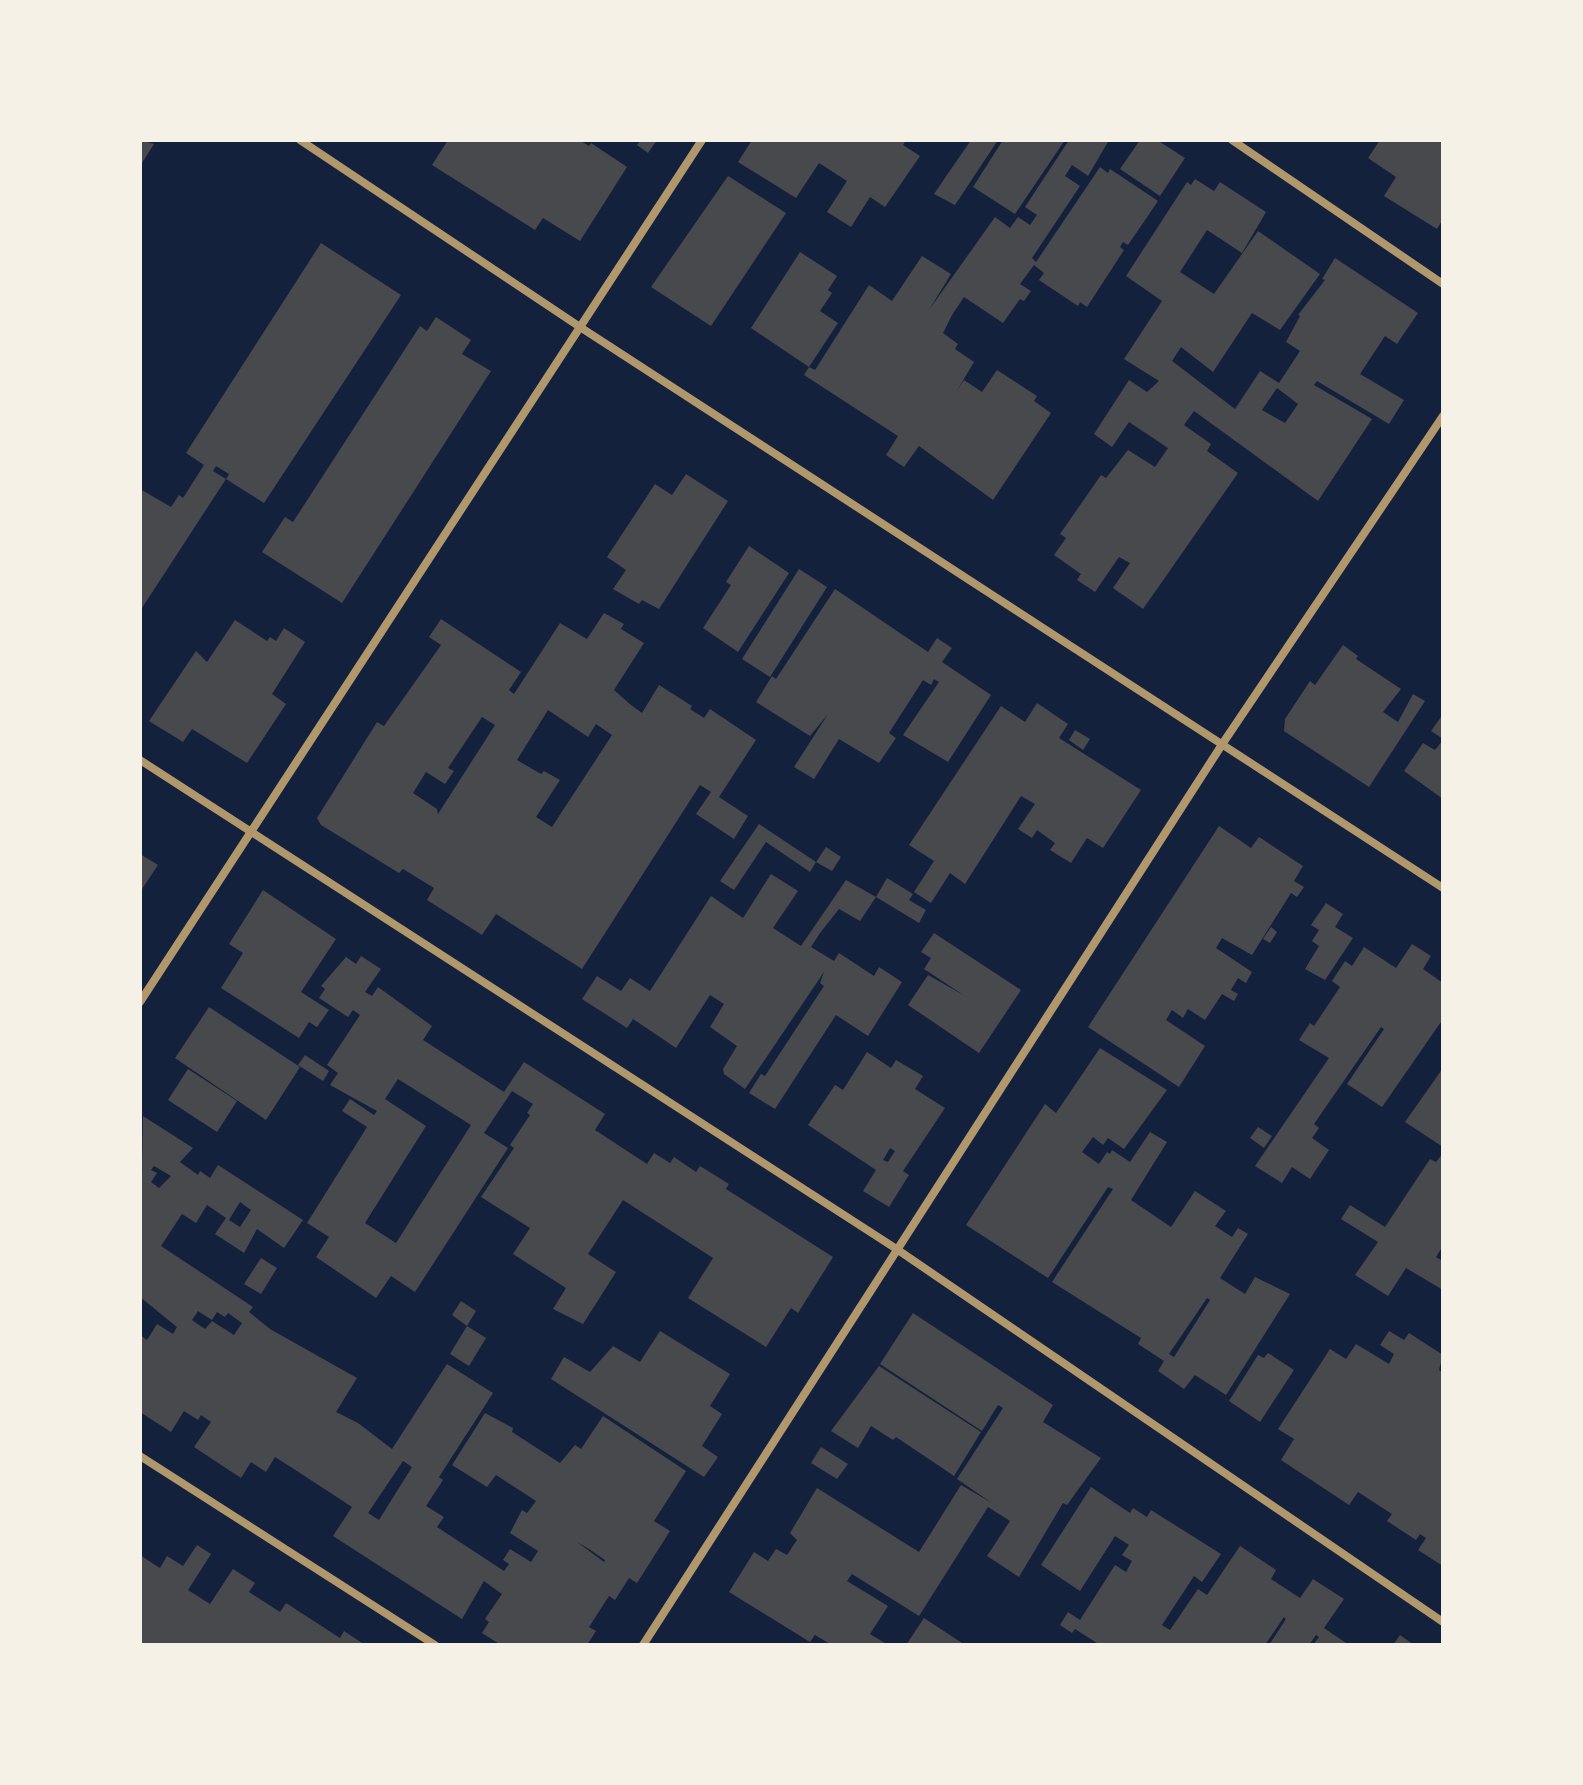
<!DOCTYPE html>
<style>
body{margin:0}
#map{position:relative;width:1583px;height:1785px;overflow:hidden;background:#14213d;font-family:Mulish,sans-serif}
canvas{display:block}
.frame{position:absolute;inset:0;border:142px solid #f6f1e7;pointer-events:none}
</style>
<div id="map">
<canvas width="1583" height="1785"></canvas>
<div class="frame"></div>
</div>
<script>
const c = document.querySelector('canvas').getContext('2d');
c.lineJoin = 'round';
function fillPath(path, color) { c.fillStyle = color; c.fill(path, 'evenodd'); }
const poly = rows => new Path2D(rows.map(r => 'M' + r).join(''));
function trace(path, color, width, dash) { c.strokeStyle = color; c.lineWidth = width; c.lineCap = dash ? 'butt' : 'round'; c.setLineDash(dash || []); c.stroke(path); }
fillPath(poly([
 [140,140,154,144,140,166],
 [448,140,579,140,589,146,591,143,627,167,580,241,543,218,535,230,432,165],
 [641,140,657,140,648,153,637,145],
 [752,140,906,140,903,145,920,156,885,207,870,197,851,227,827,212,847,181,819,163,796,198,738,162],
 [971,140,998,140,955,205,934,194],
 [1003,140,1065,140,1015,214,973,187],
 [1069,140,1109,140,1088,176,1072,165,1065,176,1080,186,1032,258,1036,262,1100,167,1108,173,1110,169,1158,201,1128,245,1123,242,1120,247,1124,250,1087,307,1080,302,1078,306,1039,280,1044,273,1034,265,1020,284,1031,291,1024,301,1020,299,1003,323,964,297,952,315,943,333,958,344,955,349,974,362,955,394,964,380,982,392,997,370,1037,396,1034,401,1051,413,993,500,919,446,904,467,886,455,898,436,804,375,809,367,815,370,869,285,892,301,922,256,951,274,929,310,995,217,1010,228,1018,217,1030,225,1037,215,1025,207],
 [1140,140,1157,140,1185,158,1160,196,1120,169],
 [1380,140,1443,140,1443,219,1437,229,1384,196,1396,177,1368,158],
 [728,176,786,213,711,326,651,287],
 [1195,179,1214,191,1220,182,1266,212,1242,253,1207,230,1180,272,1214,294,1258,231,1320,274,1280,330,1252,313,1213,372,1181,347,1172,361,1235,409,1260,371,1279,383,1300,351,1286,342,1300,316,1298,315,1325,280,1322,279,1335,258,1418,313,1397,344,1385,336,1360,374,1404,400,1389,424,1317,381,1314,385,1372,419,1318,501,1194,411,1184,425,1211,444,1207,451,1238,473,1143,609,1113,588,1130,563,1119,557,1095,592,1077,580,1081,574,1054,555,1066,538,1060,534,1101,475,1106,478,1128,450,1155,467,1168,448,1129,422,1112,447,1094,434,1129,380,1147,392,1159,381,1124,359,1162,301,1126,276,1187,182,1191,185],
 [1277,388,1298,404,1285,423,1262,410],
 [321,243,401,295,264,503,226,479,229,474,216,466,213,471,226,479,140,611,140,489,171,507,179,495,183,498,204,465,186,453],
 [800,252,837,276,828,290,832,293,820,311,838,323,809,367,751,328],
 [436,317,471,340,462,354,491,371,342,603,262,552,285,517,293,522,420,326,427,331],
 [686,474,728,501,659,609,642,600,639,604,613,589,626,570,607,557,655,484,672,495],
 [749,546,789,573,738,652,703,628,731,585,726,582],
 [799,569,827,587,770,677,742,659],
 [835,589,928,652,937,638,952,648,942,662,991,695,948,762,903,735,939,682,934,679,931,685,923,680,889,733,896,738,879,763,839,739,814,779,794,767,828,714,810,736,756,702,772,676,776,679],
 [604,613,624,624,621,629,644,643,614,690,631,705,642,713,659,685,692,706,690,709,704,718,710,709,756,740,719,797,748,816,734,839,696,814,711,792,700,785,582,969,496,914,482,935,427,900,434,888,403,869,399,873,321,825,317,818,377,722,384,726,441,645,429,637,441,619,521,672,509,690,514,694,560,623,587,639],
 [548,710,588,737,596,724,612,735,552,827,536,817,560,780,544,771,541,774,517,760],
 [482,717,495,725,438,814,437,809,413,793,426,772,445,784,454,771,448,768],
 [235,620,267,641,270,637,276,641,284,628,305,642,272,694,286,704,247,763,192,729,183,742,149,721,196,651,207,662],
 [1343,645,1358,656,1356,659,1401,689,1383,712,1398,722,1413,694,1425,701,1369,787,1284,731,1285,719,1310,681,1315,685],
 [1037,703,1068,724,1059,738,1141,790,1103,848,1087,838,1071,863,1050,850,1055,843,1037,830,1032,838,1018,829,1035,804,1021,796,965,884,950,873,931,903,914,892,934,861,909,845,1001,706,1025,722],
 [1443,714,1443,739,1431,731],
 [1075,730,1090,739,1083,750,1069,740],
 [1443,740,1443,799,1404,771,1423,743,1435,750],
 [759,824,816,862,810,872,766,842,734,890,720,881],
 [1219,826,1251,848,1259,837,1303,866,1294,881,1304,887,1297,897,1291,893,1252,955,1222,938,1216,948,1252,972,1246,983,1238,978,1231,990,1238,994,1234,1001,1222,994,1205,1020,1188,1009,1183,1018,1172,1010,1166,1020,1205,1046,1179,1087,1088,1027],
 [826,847,841,857,832,871,816,862],
 [140,854,158,865,140,892],
 [771,874,798,891,773,928,801,946,846,880,876,897,887,878,913,894,909,900,926,910,919,923,876,897,860,921,839,909,820,933,811,947,834,961,839,953,874,976,879,967,902,982,868,1036,836,1015,775,1109,749,1093,761,1074,765,1076,824,986,820,983,824,972,745,1089,724,1074,723,1069,737,1046,710,1027,724,1004,710,995,676,1048,633,1019,627,1028,582,999,597,976,621,991,630,978,650,991,711,896,743,918],
 [263,890,336,939,301,992,329,1010,317,1027,309,1022,299,1038,221,988,243,953,229,944],
 [1326,903,1343,914,1335,927,1353,938,1325,980,1305,969,1319,946,1312,941,1319,930,1311,925],
 [1271,927,1277,932,1270,943,1263,939],
 [934,933,1021,990,979,1053,908,1005,928,975,965,996,924,969,931,958,921,952],
 [1412,944,1431,956,1423,969,1443,983,1443,1019,1382,1107,1347,1084,1384,1029,1381,1027,1314,1124,1319,1128,1312,1138,1329,1150,1310,1179,1292,1167,1282,1183,1255,1166,1329,1058,1299,1040,1310,1023,1314,1026,1340,987,1332,981,1345,961,1352,966,1364,947,1396,968],
 [361,956,381,969,365,992,372,996,378,987,432,1026,423,1040,504,1092,524,1062,605,1114,595,1130,647,1164,654,1153,670,1163,674,1157,696,1172,700,1166,729,1184,726,1189,833,1257,798,1313,791,1308,766,1347,688,1298,713,1258,623,1200,588,1254,616,1272,583,1324,553,1309,566,1288,513,1254,530,1228,481,1197,514,1148,510,1145,530,1115,527,1113,533,1104,512,1091,484,1133,508,1148,415,1292,391,1276,376,1298,316,1257,329,1237,307,1223,367,1127,342,1111,350,1099,374,1115,377,1111,330,1085,338,1073,327,1065,360,1015,353,1010,348,1017,319,998,325,989,321,986,346,957,356,964],
 [398,1079,471,1125,396,1243,365,1223,426,1126,385,1099],
 [209,1007,300,1067,266,1120,175,1058],
 [1100,1048,1167,1090,1124,1149,1108,1138,1103,1145,1093,1137,1082,1152,1099,1164,1107,1152,1110,1154,1112,1150,1130,1162,1150,1132,1167,1142,1131,1200,1171,1227,1195,1191,1226,1211,1215,1226,1232,1237,1238,1228,1248,1234,1220,1278,1245,1294,1255,1277,1290,1294,1226,1395,1195,1375,1184,1389,1158,1371,1164,1361,1138,1344,1141,1338,1052,1282,1113,1189,1108,1187,1048,1278,966,1225,1045,1104,1056,1113],
 [1207,1298,1210,1300,1174,1357,1169,1354],
 [867,1052,891,1068,896,1060,923,1076,915,1089,945,1108,903,1171,909,1175,889,1207,863,1191,876,1170,808,1125,835,1085,843,1090],
 [890,1148,895,1151,888,1162,883,1160],
 [305,1055,329,1071,323,1081,298,1065],
 [1443,1068,1443,1147,1405,1122],
 [188,1069,237,1101,217,1132,168,1100],
 [143,1116,193,1148,180,1162,198,1175,200,1171,210,1178,218,1165,303,1220,284,1248,257,1229,244,1253,215,1234,226,1218,207,1205,196,1223,182,1214,161,1246,253,1307,249,1312,270,1329,357,1378,336,1412,358,1423,392,1449,447,1364,493,1393,439,1477,443,1480,426,1506,444,1517,437,1527,504,1571,509,1564,503,1560,510,1549,531,1562,538,1551,510,1533,522,1510,527,1513,536,1501,496,1475,487,1487,452,1465,485,1413,513,1428,512,1432,560,1463,575,1445,581,1449,603,1416,686,1471,654,1521,670,1531,637,1583,629,1578,615,1600,609,1596,589,1627,596,1631,587,1645,501,1645,482,1633,489,1622,485,1619,502,1594,484,1581,462,1619,333,1536,352,1507,297,1471,275,1457,266,1472,251,1462,241,1478,194,1447,211,1422,201,1415,198,1420,184,1411,171,1432,140,1412,140,1335,147,1340,157,1324,173,1334,177,1327,140,1297],
 [154,1166,171,1176,159,1188,151,1182,157,1173,151,1170],
 [240,1202,251,1210,240,1227,229,1220],
 [198,1311,212,1320,217,1312,225,1317,228,1313,242,1323,234,1335,212,1321,205,1329,192,1320],
 [403,1461,412,1467,379,1520,368,1513],
 [577,1542,589,1549,605,1560,604,1562],
 [1258,1127,1272,1136,1264,1148,1250,1138],
 [1443,1153,1443,1246,1436,1257,1443,1261,1443,1290,1406,1268,1388,1296,1355,1275,1378,1242,1341,1219,1350,1205,1385,1227,1430,1159,1436,1162],
 [261,1258,277,1268,261,1294,244,1284],
 [461,1301,476,1311,467,1326,486,1338,469,1366,450,1354,467,1326,452,1315],
 [913,1313,1053,1405,1043,1422,1101,1458,1067,1505,1063,1503,1019,1577,987,1556,1010,1521,988,1507,919,1616,852,1574,847,1581,888,1606,870,1634,888,1645,832,1645,815,1635,810,1642,729,1592,754,1552,768,1561,776,1549,787,1555,797,1540,790,1533,817,1488,919,1552,961,1485,992,1503,957,1479,1003,1408,998,1405,982,1431,880,1364],
 [660,1331,730,1374,710,1406,722,1414,702,1446,718,1457,704,1477,551,1379,564,1357,590,1372,613,1346,640,1362],
 [1389,1331,1404,1340,1409,1333,1443,1355,1439,1370,1443,1373,1443,1566,1418,1550,1426,1538,1420,1534,1416,1540,1387,1521,1392,1514,1358,1492,1349,1505,1281,1460,1294,1439,1278,1429,1330,1349,1346,1359,1356,1344,1389,1364,1394,1354,1380,1345],
 [1268,1353,1294,1370,1260,1422,1229,1401,1258,1355,1264,1358],
 [879,1366,981,1432,954,1476,896,1437,893,1440,871,1426,858,1448,831,1431],
 [821,1447,848,1464,837,1479,811,1463],
 [1091,1487,1130,1513,1133,1508,1147,1517,1151,1510,1221,1554,1202,1582,1194,1576,1162,1625,1170,1630,1198,1589,1207,1595,1240,1546,1276,1570,1271,1579,1300,1598,1313,1579,1344,1599,1324,1628,1349,1645,1313,1645,1319,1637,1316,1635,1309,1645,1269,1645,1286,1619,1284,1617,1265,1645,1100,1645,1075,1629,1072,1633,1060,1625,1068,1612,1080,1620,1115,1565,1126,1572,1132,1561,1122,1555,1129,1545,1115,1536,1080,1591,1041,1565],
 [197,1545,211,1554,188,1590,210,1604,233,1569,255,1583,249,1592,280,1612,286,1603,340,1638,344,1631,365,1645,140,1645,140,1555,160,1568,167,1556,183,1566],
 [924,1618,965,1645,906,1645],
 [1400,1635,1414,1645,1393,1645]
]), '#48494c');
trace(poly([
 [300,140,580,327,1443,888],
 [1232,140,1443,284],
 [140,760,895,1248,1443,1622],
 [140,1002,702,140],
 [140,1456,435,1645],
 [643,1645,1223,743,1443,416]
]), '#b1986c', 8);
</script>
